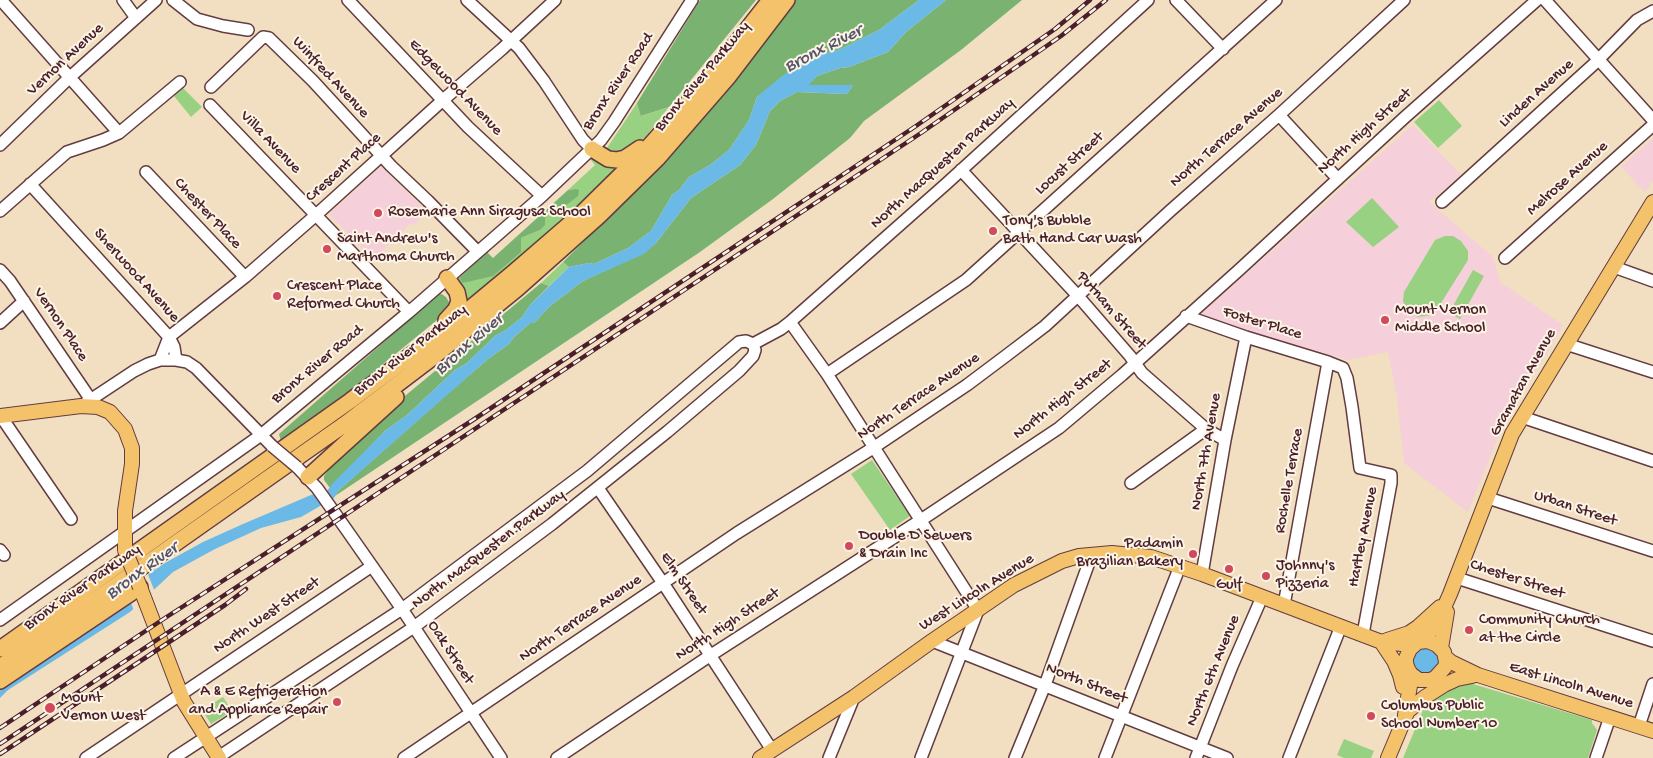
<!DOCTYPE html>
<style>
body{margin:0}
canvas{display:block;background:#f2dec0}
</style>
<canvas width="1653" height="758"></canvas>
<script>
const c = document.querySelector('canvas').getContext('2d');
c.lineJoin = 'round';
function fillPath(path, color) { c.fillStyle = color; c.fill(path, 'evenodd'); }
const poly = rows => new Path2D(rows.map(r => 'M' + r).join(''));
function trace(path, color, width, dash) { c.strokeStyle = color; c.lineWidth = width; c.lineCap = dash ? 'butt' : 'round'; c.setLineDash(dash || []); c.stroke(path); }
function label(font, color, halo, rows, align = 'center') {
  c.font = font + ' "Gochi Hand",sans-serif'; c.lineWidth = 4; c.setLineDash([]); c.textBaseline = 'middle'; c.strokeStyle = halo; c.fillStyle = color; for (const [text, x, y, turn = 0] of rows) {
    c.save(); c.translate(x, y); c.rotate((+turn || 0) * Math.PI / 180); c.textAlign = isNaN(turn) ? turn : align; if (halo) c.strokeText(text, 0, 0); c.fillText(text, 0, 0); c.restore();
  }
}
fillPath(poly([
 [1413,125,1461,175,1429,202,1493,257,1500,282,1563,325,1499,434,1468,512,1404,463,1397,396,1388,352,1348,360,1199,316],
 [1653,138,1653,180,1645,192,1621,167],
 [381,167,427,212,414,225,411,223,373,260,329,214]
]), '#f5cfda');
fillPath(poly([
 [183,88,202,107,191,117,174,96],
 [1439,100,1462,126,1438,148,1414,122],
 [637,103,642,116,669,107,646,136,629,152,621,156,605,151],
 [593,156,625,161,574,210,524,255,465,303,457,281,459,278,464,283,521,238,540,230,545,218,553,208,565,206,575,189,568,190,595,165,590,159],
 [1372,198,1399,227,1373,247,1346,222],
 [1445,236,1453,236,1461,241,1468,251,1468,260,1436,311,1431,315,1418,317,1407,310,1403,301,1404,292,1435,240],
 [563,262,569,267,549,286,541,283],
 [1473,270,1484,276,1460,319,1449,313],
 [872,460,910,516,890,530,851,474],
 [1465,683,1473,684,1592,720,1592,723,1597,730,1588,758,1403,758,1425,705,1440,692],
 [223,697,232,711,211,724,202,710],
 [1344,739,1374,751,1371,758,1344,758,1337,755]
]), '#99d183');
fillPath(poly([
 [700,0,756,0,669,107,641,116,637,103],
 [795,0,919,0,879,30,841,49,817,56,757,97,749,120,729,150,710,165,689,177,679,190,672,195,651,231,628,248,594,264,589,263,569,267,563,262,657,168,778,24],
 [946,0,1022,0,961,50,864,121,850,138,773,199,700,252,335,496,338,491,436,404,488,359,509,344,513,338,530,323,534,323,550,306,583,281,644,253,656,243,691,198,740,165,756,145,770,111,780,101,797,92,847,94,853,85,808,85,817,76,840,68,849,67,888,52,906,32],
 [575,189,579,190,578,196,565,206,553,208,545,218,545,225,540,230,521,238,521,252,493,276,463,283,459,278,487,252,493,258,568,190],
 [541,283,549,286,530,305,522,317,506,330,495,336,467,363,455,370,407,415,386,430,330,488,324,480,324,476,339,456,382,415],
 [440,293,446,297,449,302,449,306,447,312,329,408,281,442,279,434]
]), '#7ab371');
fillPath(poly([
 [919,0,946,0,906,32,888,52,849,67,840,68,817,76,809,85,853,85,847,94,797,92,780,101,770,111,756,145,740,165,691,198,656,243,644,254,583,281,550,306,534,323,530,323,513,338,509,344,488,359,362,470,338,491,334,498,301,517,261,528,215,549,173,572,130,612,8,690,0,698,0,687,39,661,130,604,149,574,165,563,203,542,243,524,311,495,327,491,333,483,386,430,407,415,455,370,467,363,495,336,506,330,522,317,530,305,569,267,589,263,594,264,628,248,651,231,672,195,679,190,689,177,710,165,729,150,749,120,757,97,765,90,791,69,817,56,841,49,879,30],
 '1412 661a14 14 0 1 1 28 0a14 14 0 1 1-28 0Z'
]), '#6bb9e6');
fillPath(poly([
 [147,572,155,592,134,611,130,600]
]), '#f2dec0');
const minor = poly([
 [1,0,119,133],
 [123,0,136,18],
 [173,0,197,19,223,26,248,30],
 [348,0,468,127,542,196],
 [467,0,519,48,544,81,583,140,592,149],
 [1176,0,1223,49],
 [1545,0,1653,120],
 [211,87,263,37,269,38,313,81,391,166,428,201,477,251],
 [210,105,409,312],
 [1279,115,1338,179],
 [0,145,69,78,156,0],
 [961,170,1078,296,1130,356,1142,373,1206,429,1225,440],
 [146,172,245,277],
 [30,184,169,337,174,347,176,360],
 [1442,202,1594,64,1637,20,1653,11],
 [0,211,67,152,103,140,119,133,180,82],
 [1505,258,1653,125],
 [1614,267,1653,281],
 [0,270,10,281,91,400],
 [1186,316,1246,337,1328,362,1343,368,1347,378,1352,407,1360,468,1391,475,1391,483,1363,634],
 [790,322,827,374,978,610,921,758],
 [0,323,24,301],
 [1566,344,1653,372],
 [160,360,169,337,245,277,316,215,443,100,502,49,555,0],
 [827,374,966,280,1276,0],
 [81,406,134,371,148,364,160,360,176,360,187,362,196,368,272,446],
 [0,415,71,519],
 [1522,417,1653,461],
 [297,467,317,488,346,529,402,609,501,758],
 [1131,483,1206,429],
 [598,488,663,583,772,750],
 [1488,498,1653,551],
 [0,550,4,555],
 [1202,574,1225,440,1246,337],
 [1457,578,1653,641],
 [1284,605,1328,362],
 [0,620,261,435,409,312,542,196,601,140,614,122,692,0],
 [932,641,1227,758],
 [1639,726,1653,684],
 [86,758,372,566],
 [174,758,402,609,587,471,739,342,746,341,753,344,781,329,790,322,946,184,1148,0],
 [217,758,414,627,552,524,667,432,739,371,753,356,755,350,753,344],
 [404,758,737,533,873,448,967,385,1007,355,1045,326,1170,211,1279,115,1404,0],
 [557,758,711,655,921,520,1059,428,1122,375,1239,270,1404,118,1537,0],
 [829,758,854,697],
 [1015,758,1045,685,1092,554],
 [1105,758,1180,566],
 [1196,758,1232,666,1262,597],
 [1289,758,1341,626],
 [1596,758,1610,717]
]);
const major = poly([
 [0,416,81,406,98,407,110,412,125,429,132,448,132,464,125,511,125,550],
 [140,587,184,702,219,758],
 [1387,640,1409,633,1418,627,1440,607],
 [1423,641,1438,621,1450,594,1512,434,1653,202],
 [1382,643,1394,661,1400,675,1403,687],
 [1441,648,1447,612],
 [1445,657,1451,662,1478,675,1653,731],
 [1408,711,1425,697,1444,685,1457,679,1472,676],
 [1405,715,1411,680,1406,663,1406,658,1410,649,1418,642,1428,641,1437,645,1444,652,1446,662,1445,667,1435,678,1430,680,1419,680,1411,674,1408,669],
 [760,758,854,697,932,641,1014,585,1062,561,1079,556,1112,553,1151,557,1202,574,1379,641,1409,645,1418,642],
 [1388,758,1409,708]
]);
const highway = poly([
 [592,149,608,159,617,160,625,158,640,148],
 [446,320,456,309,459,301,457,292,447,278],
 [308,477,396,397],
 [0,649,350,401,443,331,514,272,580,215,643,153,701,88,770,0],
 [0,667,345,424,432,358,517,289,599,216,657,159,729,76,787,0],
 [0,681,140,587]
]);
trace(minor, '#633c41', 14);
trace(major, '#633c41', 16);
trace(highway, '#633c41', 18);
trace(minor, '#fff', 11);
trace(major, '#f3c26a', 14);
trace(highway, '#f3c26a', 15);
const rail = poly([
 [0,728,165,618,473,420,916,126,1055,29,1090,0],
 [0,744,921,133,1061,36,1106,0],
 [0,754,225,605,246,589]
]);
trace(rail, '#4a1f2b', 4.5);
trace(rail, '#fcf5e5', 2.5, [8]);
const minorBridge = poly([
 [272,446,297,467]
]);
const majorBridge = poly([
 [125,550,140,587]
]);
trace(minorBridge, '#633c41', 14, []);
trace(majorBridge, '#633c41', 16, []);
trace(minorBridge, '#fff', 11);
trace(majorBridge, '#f3c26a', 14);
for (const [x, y, r, color] of [
 [378,213,5,"#d1495b"],
 [993,231,5,"#d1495b"],
 [327,249,5,"#d1495b"],
 [277,296,5,"#d1495b"],
 [1385,320,5,"#d1495b"],
 [849,546,5,"#d1495b"],
 [1193,554,5,"#d1495b"],
 [1229,569,5,"#d1495b"],
 [1266,576,5,"#d1495b"],
 [1469,630,5,"#d1495b"],
 [337,702,5,"#d1495b"],
 [50,708,6,"#d1495b"],
 [1371,716,5,"#d1495b"]
]) { const dot = new Path2D(); dot.arc(x, y, r, 0, 2 * Math.PI); c.fillStyle = color; c.fill(dot); trace(dot, '#fcf5e5', 2); }
label('16px', '#4a1f2b', '#fcf5e5', [
 ["Vernon Avenue",66,60,-43],
 ["Bronx River Parkway",703,77,-50],
 ["Winfred Avenue",330,78,47],
 ["Bronx River Road",619,82,-56],
 ["Edgewood Avenue",455,88,46],
 ["Linden Avenue",1537,94,-42],
 ["North High Street",1365,132,-42],
 ["North Terrace Avenue",1227,138,-41],
 ["Villa Avenue",270,143,46],
 ["North MacQuesten Parkway",943,164,-42],
 ["Locust Street",1070,164,-42],
 ["Crescent Place",344,168,-42],
 ["Melrose Avenue",1568,179,-42],
 ["Chester Place",207,214,47],
 ["Sherwood Avenue",136,276,48],
 ["Putnam Street",1111,311,49],
 ["Foster Place",1262,324,17],
 ["Vernon Place",60,325,56],
 ["Bronx River Parkway",411,351,-38],
 ["Bronx River Road",318,365,-40],
 ["Gramatan Avenue",1524,383,-61],
 ["North Terrace Avenue",919,397,-34],
 ["North High Street",1063,400,-38],
 ["North 7th Avenue",1207,452,-80],
 ["Rochelle Terrace",1290,481,-80],
 ["Urban Street",1575,509,18],
 ["Hartley Avenue",1364,537,-79],
 ["North MacQuesten Parkway",489,550,-37],
 ["Chester Street",1517,580,18],
 ["Elm Street",683,584,56],
 ["Bronx River Parkway",83,588,-35],
 ["West Lincoln Avenue",977,593,-32],
 ["North West Street",267,616,-34],
 ["North Terrace Avenue",581,619,-34],
 ["North High Street",728,625,-33],
 ["Oak Street",450,653,57],
 ["North 6th Avenue",1214,671,-68],
 ["North Street",1086,684,22],
 ["East Lincoln Avenue",1571,686,17]
]);
label('16px', '#4a1f2b', '#fcf5e5', [
 ["Rosemarie Ann Siragusa School",388,213],
 ["Tony's Bubble",1003,222],
 ["Bath Hand Car Wash",1003,240],
 ["Saint Andrew's",337,240],
 ["Marthoma Church",337,258],
 ["Crescent Place",287,287],
 ["Reformed Church",287,305],
 ["Mount Vernon",1395,311],
 ["Middle School",1395,329],
 ["Double D Sewers",859,537],
 ["& Drain Inc",859,555],
 ["Padamin",1183,545,"right"],
 ["Brazilian Bakery",1183,563,"right"],
 ["Johnny's",1276,567],
 ["Pizzeria",1276,585],
 ["Gulf",1229,586,"center"],
 ["Community Church",1479,621],
 ["at the Circle",1479,639],
 ["A & E Refrigeration",327,693,"right"],
 ["and Appliance Repair",327,711,"right"],
 ["Mount",61,699],
 ["Vernon West",61,717],
 ["Columbus Public",1381,707],
 ["School Number 10",1381,725]
], 'left');
label('italic 18px', '#56556c', '#fcf5e5', [
 ["Bronx River",824,50,-27],
 ["Bronx River",470,345,-41],
 ["Bronx River",143,572,-36]
]);
</script>
